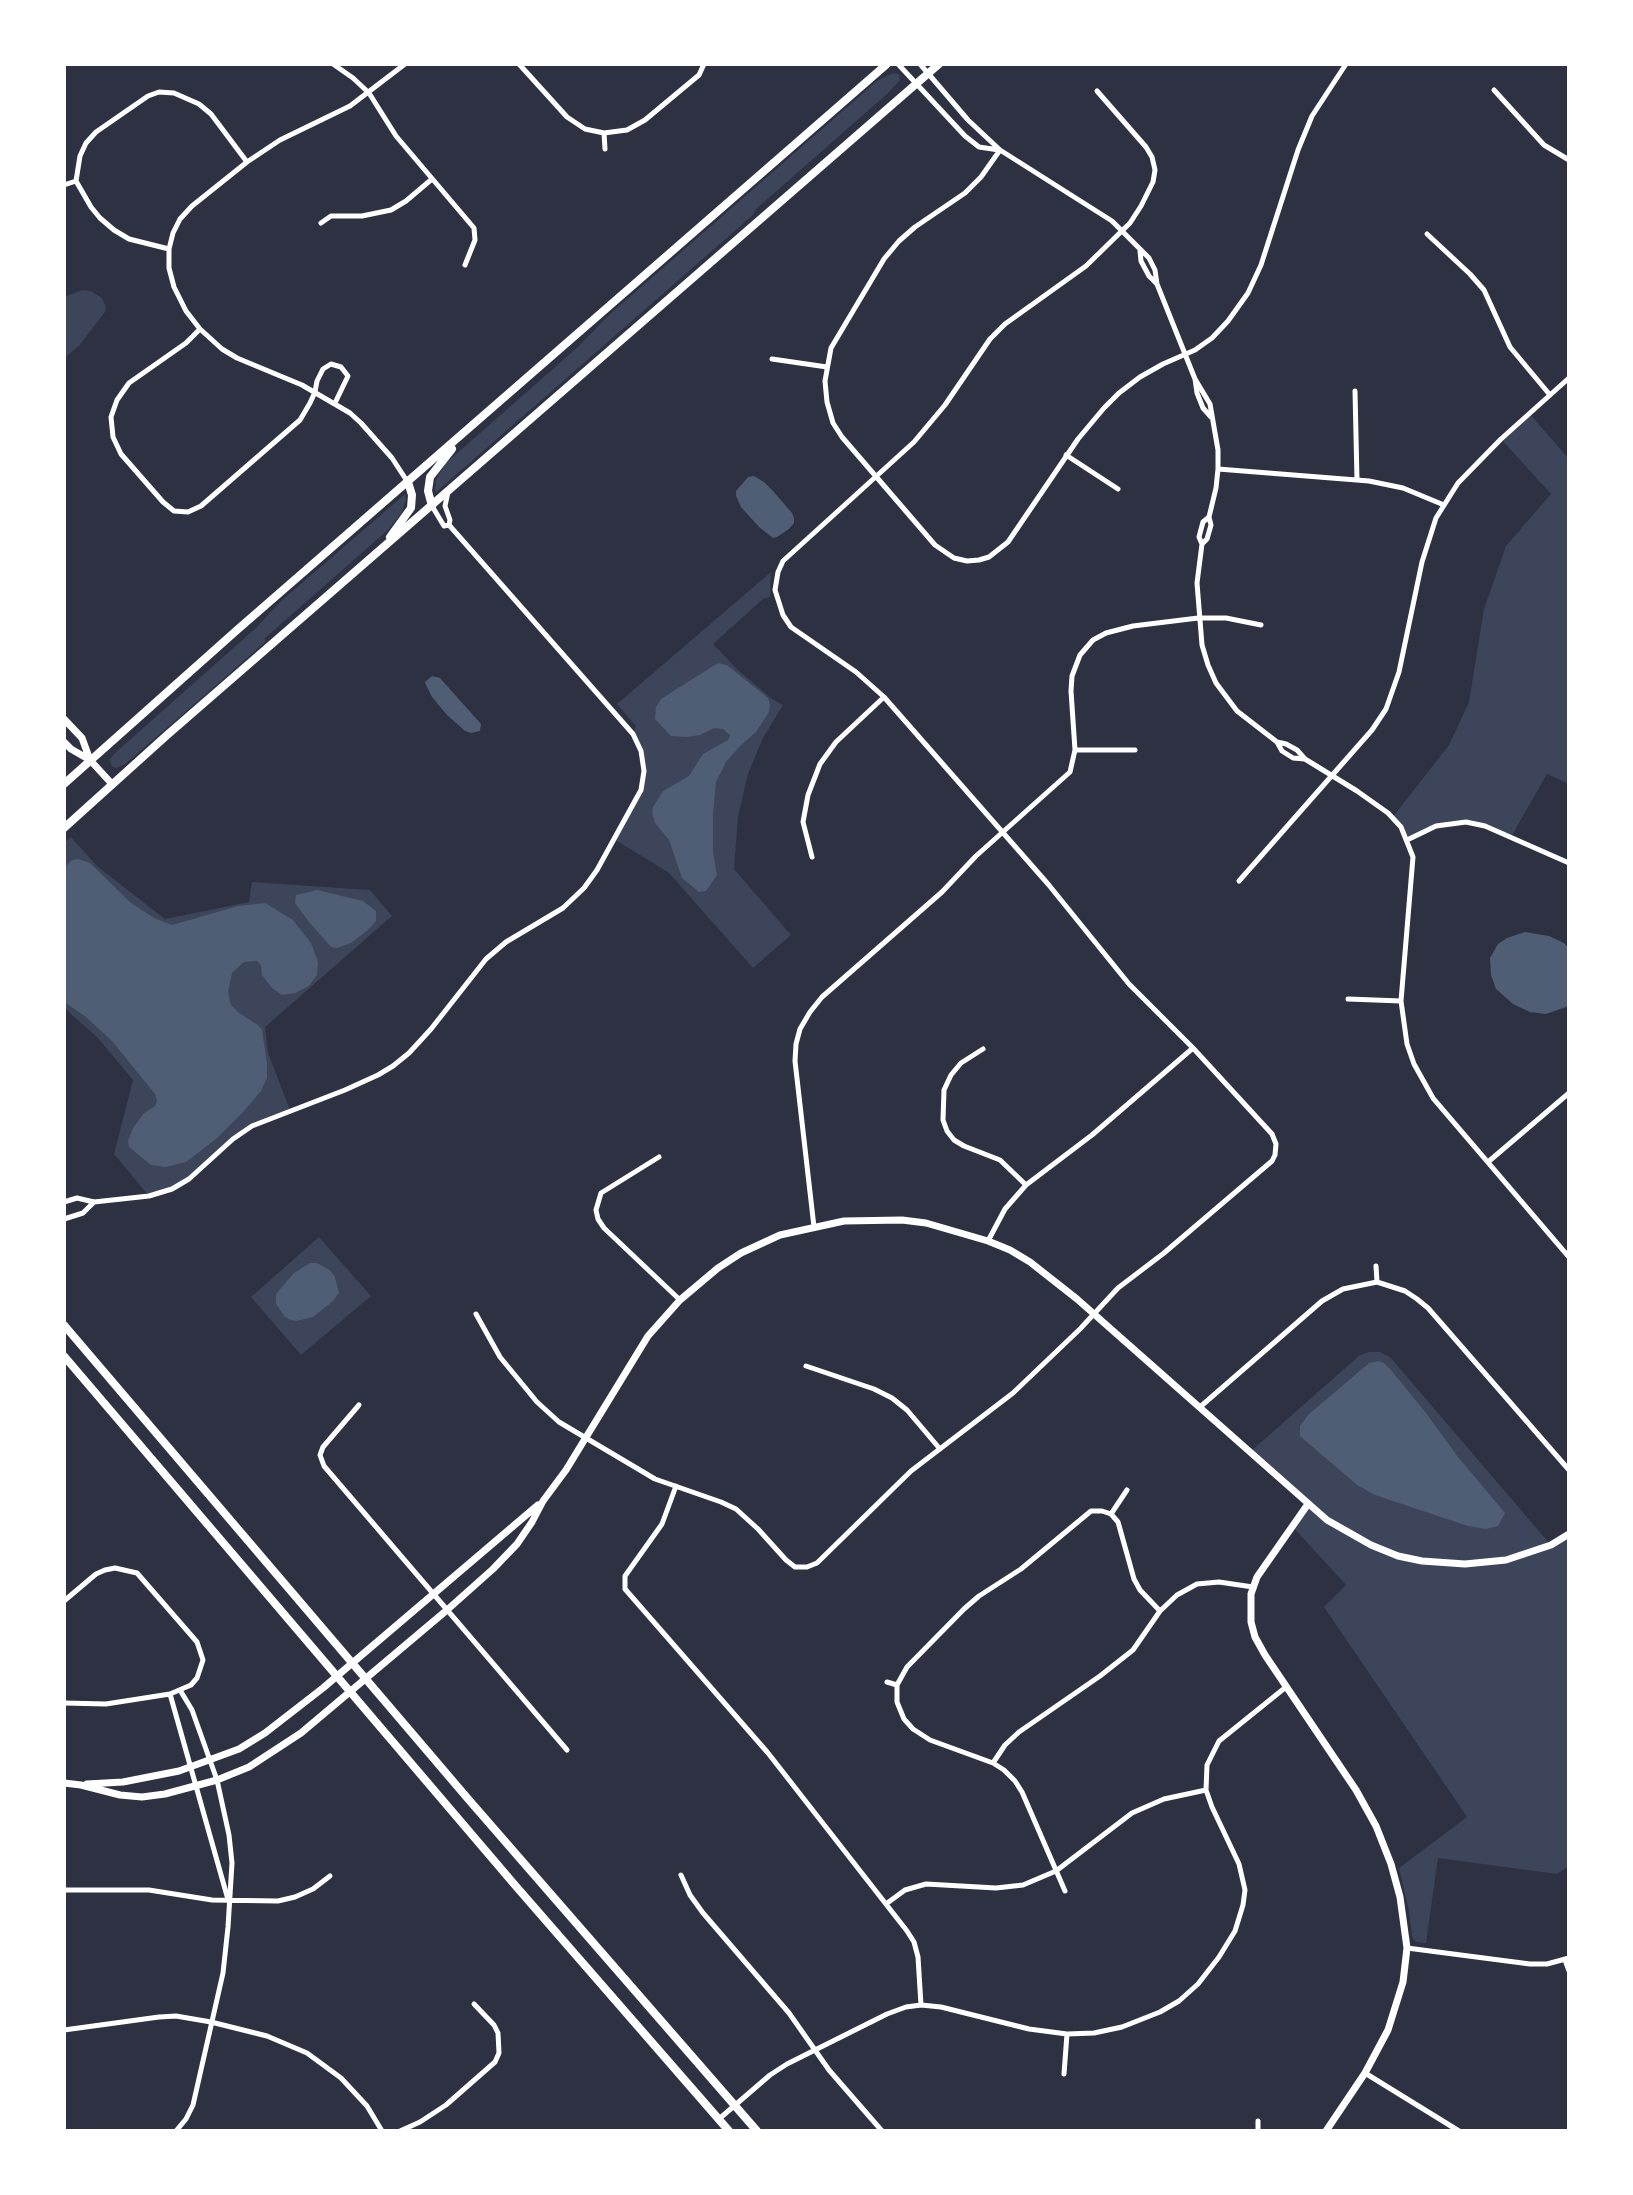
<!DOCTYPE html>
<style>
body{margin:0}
#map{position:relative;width:1633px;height:2195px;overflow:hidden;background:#2d3142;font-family:"Fira Sans Condensed",sans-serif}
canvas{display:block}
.frame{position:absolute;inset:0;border:66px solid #fff;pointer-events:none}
</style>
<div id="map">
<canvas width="1633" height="2195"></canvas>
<div class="frame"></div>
</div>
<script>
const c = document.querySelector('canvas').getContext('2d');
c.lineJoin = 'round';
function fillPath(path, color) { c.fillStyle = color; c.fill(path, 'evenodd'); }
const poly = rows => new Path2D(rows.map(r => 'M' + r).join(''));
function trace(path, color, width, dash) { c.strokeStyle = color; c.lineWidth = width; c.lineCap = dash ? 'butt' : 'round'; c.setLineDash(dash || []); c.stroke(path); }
fillPath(poly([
 [893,73,899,74,900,80,887,94,756,209,754,214,450,480,436,492,435,491,436,480,446,463,579,346,609,315,877,81],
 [82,290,91,291,102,298,106,307,105,312,79,346,64,358,64,297],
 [1529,413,1569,459,1569,784,1547,774,1511,837,1485,826,1451,823,1407,840,1392,818,1449,745,1469,702,1484,609,1506,546,1551,494,1501,439],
 [405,494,406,499,402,512,389,529,265,638,265,642,221,681,124,765,115,768,111,765,110,759,115,753,257,627,280,602],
 [771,572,770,597,763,599,713,644,738,670,772,699,783,705,763,738,748,774,738,817,734,869,791,935,753,968,669,873,614,839,641,790,643,758,633,734,636,726,617,704],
 [71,837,97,866,165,919,249,902,252,882,370,890,392,916,265,1027,268,1053,290,1110,252,1126,189,1179,149,1196,114,1154,133,1080,97,1037,64,1008,64,843],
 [319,1237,371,1296,301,1355,251,1297],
 [1369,1352,1380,1352,1390,1357,1550,1544,1569,1534,1569,1866,1557,1874,1438,1858,1426,1943,1416,1942,1412,1937,1409,1911,1399,1868,1467,1817,1324,1607,1346,1585,1292,1526,1308,1504,1250,1452,1360,1355]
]), '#3c4559');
fillPath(poly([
 [754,476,764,482,773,491,792,513,794,518,794,523,789,529,777,537,773,538,759,527,741,507,736,496,736,491,743,483,748,477],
 [718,663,726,665,732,669,768,698,770,705,769,712,756,732,740,746,726,762,716,782,713,814,713,852,717,875,706,891,699,892,682,878,669,840,655,823,652,813,653,807,663,791,689,776,703,754,728,740,730,735,723,729,714,728,700,735,687,737,671,736,655,719,656,707,661,699,675,690],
 [432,676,440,678,481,724,480,731,471,733,465,731,447,715,432,697,426,685,425,682],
 [78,859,90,863,131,903,154,918,172,925,238,906,265,903,293,920,311,943,318,962,317,975,309,986,295,993,282,995,272,988,262,975,261,965,257,961,244,962,232,973,228,992,231,1005,239,1013,258,1025,262,1030,267,1063,267,1078,261,1091,244,1111,216,1139,186,1162,166,1167,151,1165,129,1147,128,1141,133,1128,144,1113,155,1106,157,1101,155,1094,112,1041,86,1017,64,1002,64,868,72,860],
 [317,890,363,901,376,911,376,921,368,930,351,943,337,948,331,947,309,922,295,903,296,895],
 [1525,932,1549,936,1564,943,1569,948,1569,1006,1546,1014,1530,1012,1513,1004,1496,989,1491,975,1490,958,1498,944,1507,938],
 [310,1263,317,1263,330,1270,335,1277,339,1293,332,1302,313,1317,296,1321,291,1320,285,1317,276,1304,276,1294,294,1273],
 [1378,1361,1384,1363,1391,1370,1426,1413,1458,1457,1505,1513,1498,1526,1486,1529,1468,1526,1375,1495,1357,1485,1300,1436,1300,1426,1308,1415,1369,1363]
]), '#4f5d75');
trace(poly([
 [333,64,353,78,369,93,396,136,474,228,475,240,465,265],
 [405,64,350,106,280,140,247,162,192,206,180,219,173,233,169,249,169,268,174,287,186,311,200,329,222,349,237,358,302,385,350,413,361,423,392,458,407,481],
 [519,64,567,117,585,129,604,133,627,130,645,120,699,75,704,64],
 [898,64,965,136,979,147,999,150],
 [920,64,968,120,1000,150,1112,221,1149,258,1155,270,1157,284,1195,379,1210,404,1218,450,1218,469,1216,488,1209,517,1211,525,1207,539,1202,544],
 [1494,90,1544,145,1569,160],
 [604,133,605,149],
 [1000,150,981,177,965,193,915,227,899,241,884,259,831,348,825,381,827,402,833,423,842,437,935,545,954,558,967,561,979,560,989,557,1008,542,1078,439,1104,408,1119,393,1140,377,1163,364,1195,350,1212,338,1228,321,1248,293,1261,265,1298,150,1312,116,1346,64],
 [64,185,76,181],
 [321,223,331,216,362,216,391,210,406,201,432,179],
 [1427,234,1470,274,1484,290,1510,347,1550,395],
 [169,249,129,239,114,230,100,218,91,207,76,181,80,156,86,143,96,132,148,96,159,92,174,93,199,104,211,114,247,162],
 [1140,251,1141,261,1149,276,1157,284],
 [200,329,186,343,129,383,117,400,111,417,113,437,121,454,163,502,174,511,188,512,201,506,300,420,310,403,315,392,317,381,323,369,331,364,341,367,348,376,335,403],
 [772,359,827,367],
 [1195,379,1197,393,1203,408,1211,417],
 [1355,391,1357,480],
 [1066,455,1118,489],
 [1218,469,1369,481,1403,488,1444,505],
 [448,492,445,506,450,520,449,525],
 [1209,517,1203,522,1199,537,1202,544,1197,583,1202,645,1208,665,1216,683,1237,711,1277,742,1282,751,1293,758,1305,759],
 [1277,742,1286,744,1297,750,1305,759,1357,791,1388,813,1401,827,1413,857,1401,1001,1407,1044,1414,1064,1433,1098,1569,1257],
 [1075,750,1135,750],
 [1407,840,1436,826,1466,822,1485,826,1569,863],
 [812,857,803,822,808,795,820,764,836,742,884,697],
 [1239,881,1372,730,1386,709,1399,672,1422,562,1436,518,1458,483,1501,439,1569,378],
 [1348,999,1401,1001],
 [983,1049,961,1063,951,1075,944,1090,943,1120,947,1131,954,1140,964,1146,1000,1160,1026,1185],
 [659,1157,601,1193,596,1210,598,1219,604,1228,680,1300],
 [1488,1162,1569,1093],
 [64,1202,77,1198,94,1202,149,1196,172,1189,189,1179,233,1139,252,1126,345,1090,378,1075,393,1066,409,1053,431,1029,486,959,506,942,563,908,584,888,597,870,636,799,641,790,644,771,641,751,633,734,449,525,444,526,432,506],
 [64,1219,83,1213,94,1202],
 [814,1227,795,1061,796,1044,800,1029,810,1012,822,997,942,892,976,856,1070,772,1075,750,1071,691,1072,676,1080,655,1093,640,1106,633,1133,626,1198,618,1226,618,1261,625],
 [988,1241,1005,1209,1026,1185,1092,1135,1193,1048],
 [1376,1266,1377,1282],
 [476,1314,500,1357,537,1402,559,1422,655,1479,721,1502,736,1509,758,1529,786,1560,795,1567,807,1567,817,1563,911,1471,1013,1393,1080,1329,1118,1288,1164,1253,1272,1161,1275,1155,1276,1144,1272,1134,1193,1048,1129,984,1048,884,884,697,856,672,791,627,783,615,775,590,778,572,783,561,914,442,945,405,990,339,1005,324,1086,266,1130,223,1141,206,1153,182,1155,170,1152,157,1146,147,1097,91],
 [806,1366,874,1389,892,1398,907,1410,940,1449],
 [359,1405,323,1447,320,1455,324,1466,567,1750],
 [1200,1407,1322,1301,1343,1289,1377,1282,1405,1291,1417,1299,1428,1308,1569,1470],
 [676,1486,662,1524,625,1576,625,1589,768,1753,907,1931,914,1942,918,1957,921,2005],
 [1111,1514,1127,1490],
 [64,1601,96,1574,105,1570,115,1568,137,1573,197,1642,203,1660,197,1678,191,1685,170,1694,106,1704,64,1703],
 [887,1682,897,1685],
 [170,1694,227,1896],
 [993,1763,1005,1745,1019,1732,1100,1676,1133,1650,1160,1611,1177,1595,1197,1584,1219,1582,1253,1587],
 [681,1875,690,1895,703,1913,789,2013,829,2070,882,2131],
 [64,1890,149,1890,212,1900,278,1901,295,1897,313,1889,330,1876],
 [1065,1891,1022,1792,1015,1781,1004,1770,993,1763,930,1740,913,1729,904,1719,897,1702,897,1685,907,1667,964,1609,979,1596,1021,1569,1091,1511,1102,1511,1111,1514,1118,1522,1134,1579,1140,1590,1160,1611],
 [886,1904,905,1890,926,1884,996,1888,1023,1885,1056,1871,1132,1813,1164,1799,1206,1790],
 [1407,1948,1530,1964,1547,1964,1569,1958],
 [1565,1960,1569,1971],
 [64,2030,159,2017,176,2016,211,2022,267,2036,307,2053,341,2078,367,2106,382,2131],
 [1365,2073,1459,2131],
 [1064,2074,1067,2034],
 [719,2119,770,2075,787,2064,887,2014,906,2007,921,2005,941,2007,1029,2029,1067,2034,1094,2033,1122,2027,1160,2012,1179,2001,1198,1984,1219,1957,1235,1931,1243,1905,1245,1890,1239,1864,1212,1807,1206,1790,1207,1765,1219,1741,1286,1687],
 [176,2131,186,2119,193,2105,223,1973,228,1927,232,1863,229,1835,217,1780,192,1710,180,1690],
 [400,2131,420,2122,446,2105,495,2062,499,2053,498,2033,494,2025,474,2004],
 [1258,2131,1258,2121]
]), '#fff', 5);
trace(poly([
 [64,719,82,738,90,760],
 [64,742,71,749,90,760,112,784],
 [1308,1504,1257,1577,1251,1594,1251,1622,1255,1637,1265,1655,1356,1790,1376,1826,1391,1864,1400,1897,1407,1948,1403,1982,1388,2030,1365,2073,1326,2131],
 [64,1783,81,1785,120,1795,142,1797,165,1794,217,1780,249,1767,301,1733,447,1610,493,1569,517,1544,532,1522,543,1501,566,1470,648,1336,680,1300,718,1268,741,1253,780,1235,844,1221,902,1220,926,1223,988,1241,1010,1250,1030,1262,1077,1299,1327,1520,1371,1545,1398,1556,1422,1561,1465,1564,1506,1560,1551,1545,1569,1534],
 [87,1784,123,1782,179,1771,239,1749,265,1733,323,1688,538,1505]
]), '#fff', 7);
trace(poly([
 [432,506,428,491,430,477,452,449],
 [390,537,411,508,412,495,408,482],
 [64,784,237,630,887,64],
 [64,828,166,736,939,64],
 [64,1325,469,1800,757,2131],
 [64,1356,514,1884,729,2131]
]), '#fff', 8);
</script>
